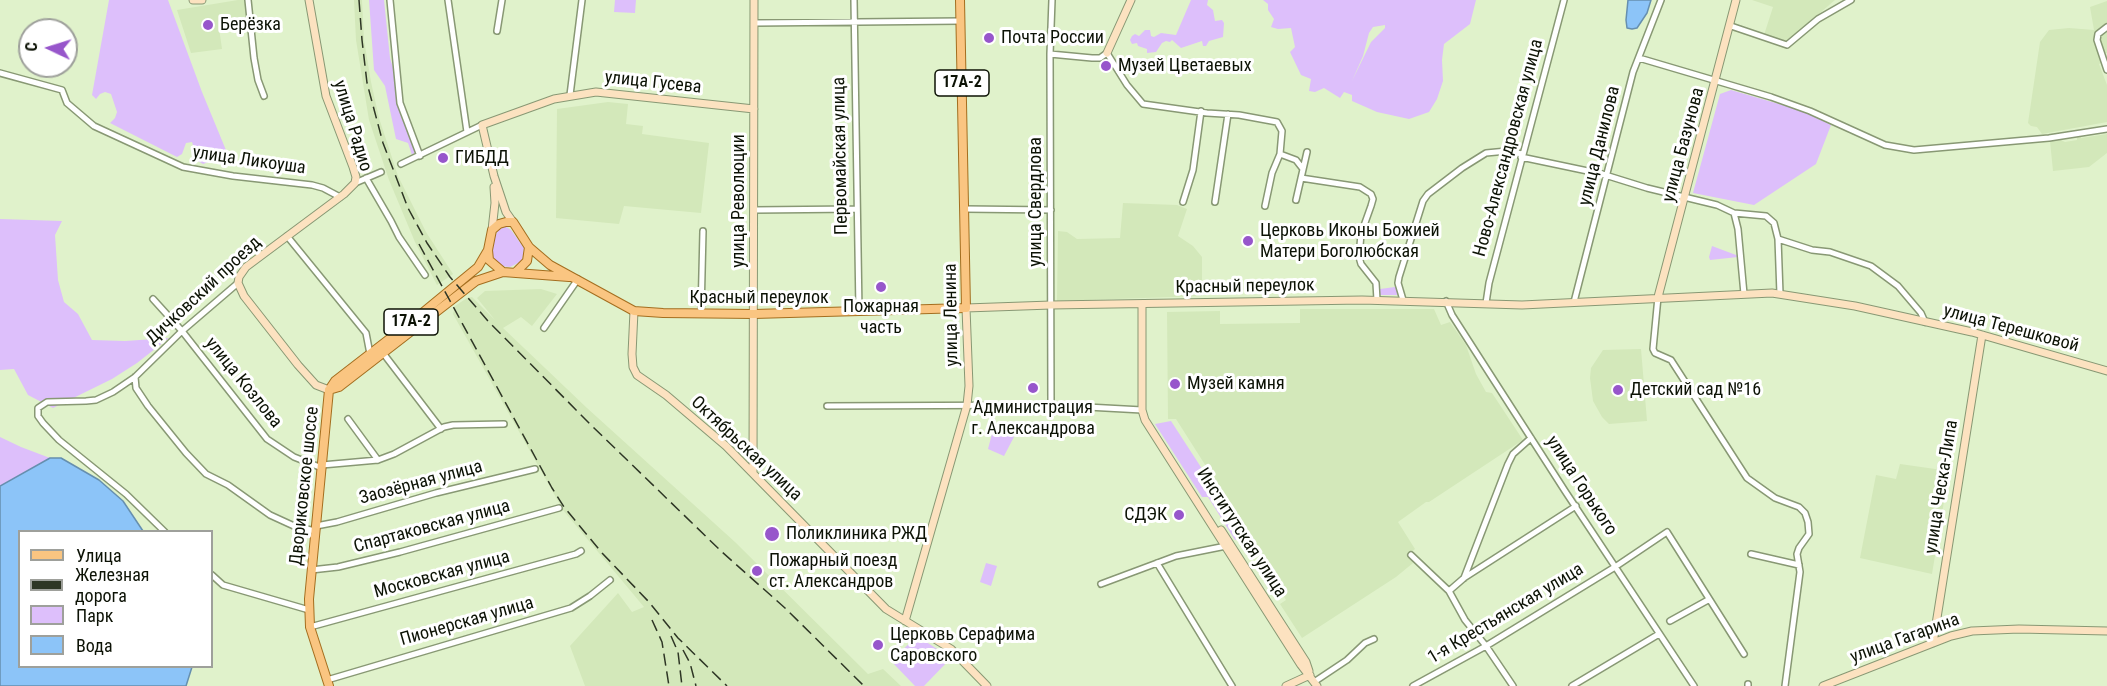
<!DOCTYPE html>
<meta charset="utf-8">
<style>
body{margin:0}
#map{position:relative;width:2107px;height:686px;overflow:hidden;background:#e0f2cb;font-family:"Roboto Condensed",sans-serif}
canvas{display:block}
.legend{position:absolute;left:18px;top:530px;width:195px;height:138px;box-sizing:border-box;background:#fff;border:2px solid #9ea09b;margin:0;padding:8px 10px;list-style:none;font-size:18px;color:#0c1205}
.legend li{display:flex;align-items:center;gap:12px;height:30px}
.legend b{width:30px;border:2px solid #9ea09b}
.north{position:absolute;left:18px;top:18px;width:60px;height:60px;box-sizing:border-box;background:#fff;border:2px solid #9ea09b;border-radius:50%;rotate:274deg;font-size:16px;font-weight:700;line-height:24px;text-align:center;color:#0c1205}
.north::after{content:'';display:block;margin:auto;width:21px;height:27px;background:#9756cb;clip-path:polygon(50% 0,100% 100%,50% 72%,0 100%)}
</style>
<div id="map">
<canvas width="2107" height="686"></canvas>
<ul class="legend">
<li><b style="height:8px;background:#fac581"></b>Улица</li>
<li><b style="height:8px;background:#2e3625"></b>Железная дорога</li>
<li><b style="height:16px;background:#ddbffb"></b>Парк</li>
<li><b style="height:16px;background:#8cc4f8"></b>Вода</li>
</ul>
<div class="north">С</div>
</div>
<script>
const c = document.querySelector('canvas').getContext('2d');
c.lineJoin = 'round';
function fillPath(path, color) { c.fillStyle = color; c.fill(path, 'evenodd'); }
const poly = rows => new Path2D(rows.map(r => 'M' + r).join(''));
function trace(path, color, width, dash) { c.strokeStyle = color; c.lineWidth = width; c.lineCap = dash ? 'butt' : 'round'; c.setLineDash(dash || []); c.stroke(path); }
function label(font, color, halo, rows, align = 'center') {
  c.font = font + ' "Roboto Condensed",sans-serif'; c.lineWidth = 6; c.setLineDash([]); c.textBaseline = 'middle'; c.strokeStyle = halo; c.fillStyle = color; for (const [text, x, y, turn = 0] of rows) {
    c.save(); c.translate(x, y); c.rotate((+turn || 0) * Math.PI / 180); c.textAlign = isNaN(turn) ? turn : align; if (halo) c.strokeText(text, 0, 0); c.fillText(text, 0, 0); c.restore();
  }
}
fillPath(poly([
 [238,0,246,0,249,23,219,28,222,49,191,53,177,10],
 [354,0,362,0,364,40,371,82,379,118,398,176,426,232,453,274,437,285,415,242,389,180,369,120,356,40],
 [1752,0,1835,0,1785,43,1764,35,1773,7],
 [2107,1,2107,53,2104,53,2103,62,2099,64,2107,85,2107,122,2042,134,2037,127,2031,126,2028,123,2040,42,2049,30,2069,28,2094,30,2090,7],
 [608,102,628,104,626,124,643,126,642,134,709,143,701,213,624,206,619,224,556,218,557,109],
 [2107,134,2107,153,2089,167,2053,171,2050,141,2061,140,2065,142,2077,140,2077,137,2081,136,2081,138],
 [1123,203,1177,205,1187,209,1178,236,1193,246,1202,257,1202,296,1057,301,1058,231,1067,232,1077,239,1120,238],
 [541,289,557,294,532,326,521,317,503,328,587,408,735,542,868,674,883,669,901,686,585,686,570,646,618,593,632,612,644,607,563,510,453,314,455,306,467,298,472,297,495,320,477,298,485,291],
 [1300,309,1434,309,1441,325,1450,322,1466,345,1476,374,1486,392,1492,393,1523,440,1429,502,1426,502,1398,522,1415,549,1408,555,1413,563,1396,577,1302,638,1280,604,1286,600,1281,592,1273,590,1263,572,1270,567,1176,419,1168,419,1167,312,1220,311,1220,324,1300,323],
 [1641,349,1647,421,1609,424,1602,417,1593,401,1590,378,1591,368,1603,350],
 [1900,464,1949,471,1932,574,1860,558,1876,475,1896,479]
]), '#d3e8ba');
fillPath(poly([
 [109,0,168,0,202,92,228,155,203,164,198,161,192,142,186,143,182,154,177,157,110,123,115,118,117,112,111,94,105,92,100,94,96,99,92,95],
 [369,0,384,0,390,58,394,71,397,99,400,103,401,117,417,150,412,155,408,143,396,139,385,86,374,70],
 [615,0,636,0,635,13,614,12],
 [1191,0,1208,0,1207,5,1213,10,1215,21,1222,20,1224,23,1223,37,1209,41,1206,46,1203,46,1202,41,1181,48,1172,40,1170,42,1166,41,1162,43,1156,52,1147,53,1147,49,1138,46,1137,43,1132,44,1130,40,1132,36,1135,34,1139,36,1145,30,1150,30,1151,36,1154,37,1161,33,1176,35],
 [1263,0,1476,0,1470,24,1444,44,1442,60,1443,81,1437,99,1429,112,1409,119,1377,112,1352,101,1352,95,1344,92,1340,98,1324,88,1315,92,1309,91,1311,79,1301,75,1290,52,1295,47,1291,28,1278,29,1271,27,1274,19,1268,10,1268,4],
 [1385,25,1385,28,1371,42,1352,81,1363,56,1369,33,1373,27],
 [1731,90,1803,111,1831,125,1816,164,1754,205,1693,193,1720,94],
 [0,219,62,221,55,235,58,280,64,302,78,314,92,340,125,341,169,338,137,363,112,379,53,408,28,395,14,369,0,370],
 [505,226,511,230,524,248,522,261,510,267,500,266,493,258,492,250,494,238,499,229],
 [1712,246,1736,255,1738,257,1710,260,1709,257],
 [1395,287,1398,289,1399,295,1379,295,1380,289],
 [1171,421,1245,535,1240,539,1235,540,1208,497,1202,497,1155,424],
 [1023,426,1022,436,1015,435,1004,456,988,449,993,430],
 [0,437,21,447,50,458,0,486],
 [986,563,997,566,991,586,980,582],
 [917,636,951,658,924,686,915,686,891,661]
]), '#ddbffb');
const water = poly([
 [1628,0,1651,0,1647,13,1637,28,1632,29,1627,28,1626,20,1628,0],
 [50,458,61,458,99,480,123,501,143,531,20,532,20,666,192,667,186,686,0,686,0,486,50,458]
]);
fillPath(water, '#8cc4f8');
trace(water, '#668faf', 1.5);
const street = poly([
 [248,0,254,58,258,80,264,96],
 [390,0,400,103,420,156],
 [448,0,467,132],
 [854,0,859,311],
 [754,23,961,21],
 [1731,26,1787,45,1818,19,1851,0],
 [2107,27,2098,34,2097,40,2107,70],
 [497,31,502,0],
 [1050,54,1092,58,1100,58,1107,53,1127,85,1143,104,1207,113,1239,115,1277,122,1282,131,1280,154,1272,173,1265,206],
 [1639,58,1771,97,1810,111,1885,145,1914,150,2049,138,2107,129],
 [0,73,62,90,67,103,94,126,183,167,233,176,312,185,323,188,340,197],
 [570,95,582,0],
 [1280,154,1296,160,1303,169],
 [1521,157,1602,174,1647,188,1717,205,1734,213,1766,216,1774,223,1778,239,1812,250,1830,252,1871,266,1898,286,1921,313,1925,322],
 [401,164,482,125],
 [366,178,391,221,399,237,425,275],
 [1301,178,1360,187,1371,194,1373,199,1371,206,1361,234,1359,257,1361,264,1376,283,1377,300],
 [355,183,381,172],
 [1296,200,1307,152],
 [1183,202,1193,170,1201,111],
 [1215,202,1228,114],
 [965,209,1051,210],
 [754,210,857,209],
 [1734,213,1738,229,1744,294],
 [287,236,366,333,370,354],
 [1778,239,1780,294],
 [1658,297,1653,349,1655,353,1671,360,1747,478,1775,498,1799,507,1805,513,1808,522,1809,534,1799,548,1797,554,1800,572,1785,686],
 [153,299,182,331,267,439,294,457,322,468],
 [1403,300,1398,283,1399,277,1423,201,1428,194,1462,168,1486,153,1507,151,1522,154],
 [1446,301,1452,315,1565,491,1694,686],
 [1574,302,1633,72,1661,0],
 [1486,303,1489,283,1564,0],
 [701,314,703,231],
 [544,328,578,279],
 [383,353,441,429],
 [135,377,136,388,148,406,186,453,206,474,228,485,270,515,294,526,315,531],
 [1051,405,1050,54,1052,0],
 [827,406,1051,405,1142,410],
 [348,419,378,460],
 [322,465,378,460,394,454,444,427,453,425,504,424],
 [316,526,337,522,436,493,535,469],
 [165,532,126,494,59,440,43,423,38,416,38,408,47,402,86,401,96,400,113,392,135,377,182,331,238,283],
 [1751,554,1799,565],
 [1411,555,1449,591,1465,620,1486,646,1513,686],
 [1157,563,1232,686],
 [311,570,338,567,400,552,559,508],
 [212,575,223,585,309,610],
 [1464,578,1508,464,1513,454,1531,438],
 [1101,584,1176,556,1226,546],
 [1449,591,1464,578,1576,506],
 [1670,621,1708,600],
 [310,627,576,554,581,551],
 [327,680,571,608,590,596,610,580],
 [1314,682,1347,660,1365,643,1374,639],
 [1748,684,1748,686],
 [1413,686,1486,646,1615,567,1667,532,1744,654],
 [1572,686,1659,634]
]);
const secondary = poly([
 [193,0,202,0],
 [309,0,326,96,353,167,356,177,355,183,344,194,246,267,239,277,238,283,244,296,298,365,316,385,329,390],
 [1107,53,1131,0],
 [513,222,506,212,494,176,482,125,554,99,596,92,754,109],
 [492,230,495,203,494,187],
 [1658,297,1736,0],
 [1142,304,1142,410,1145,420,1301,665,1317,686],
 [634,311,632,354,633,367,637,375,666,395,726,446,886,609,951,649,987,686],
 [753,473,754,0],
 [1221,530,1306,662,1309,671],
 [905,621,967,405,969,386,966,308,1051,305,1362,300,1522,305,1772,293,1855,306,1972,332,2107,371],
 [1933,643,1982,335],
 [1286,686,1310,675],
 [1823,686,1951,636,1972,631,2019,629,2107,631]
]);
const primary = poly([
 [503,272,489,260,488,250,492,230,499,224,506,222,513,222,529,247,550,265,634,311,663,313,754,314,966,308,960,0],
 [516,272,527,261,529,247],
 [329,390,339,387,476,281,503,272,569,277],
 [329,686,310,627,309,599,329,390,335,381,410,323,478,267,488,250]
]);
trace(street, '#889874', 8);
trace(secondary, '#889874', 9);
trace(primary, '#a46e1f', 10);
trace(street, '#fff', 5);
trace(secondary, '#fce2c0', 7);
trace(primary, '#fac581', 8);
trace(poly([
 [359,0,362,40,367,83,383,143,408,208,427,243,450,277,488,321,591,425,722,552,785,608,864,686],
 [419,244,552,488,564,507,602,553,649,602,678,638,727,686],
 [652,620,662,642,669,686],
 [671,636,678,652,682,686],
 [683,650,690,663,696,686]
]), '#2e3625', 1.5, [12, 6]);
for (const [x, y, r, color] of [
 [208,25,6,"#9756cb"],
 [989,38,6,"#9756cb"],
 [1106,66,6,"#9756cb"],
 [443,158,6,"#9756cb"],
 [1248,241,6,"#9756cb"],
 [881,287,6,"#9756cb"],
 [1175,384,6,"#9756cb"],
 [1033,388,6,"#9756cb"],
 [1618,390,6,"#9756cb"],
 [1179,515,6,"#9756cb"],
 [772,534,8,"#9756cb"],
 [757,571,6,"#9756cb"],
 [878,645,6,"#9756cb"]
]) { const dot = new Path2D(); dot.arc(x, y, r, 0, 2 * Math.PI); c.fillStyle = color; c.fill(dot); trace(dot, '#fff', 2); }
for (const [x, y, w] of [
 [962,83,54],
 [411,322,54]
]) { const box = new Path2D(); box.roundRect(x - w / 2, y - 13, w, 26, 4.5); c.fillStyle = '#fff'; c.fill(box); trace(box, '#0c1205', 1.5); }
label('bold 16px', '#0c1205', null, [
 ["17А-2",962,83],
 ["17А-2",411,322]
]);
label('18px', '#0c1205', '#fff', [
 ["Берёзка",220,25],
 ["Почта России",1001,38],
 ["Музей Цветаевых",1118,66],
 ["ГИБДД",455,158],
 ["Церковь Иконы Божией",1260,231],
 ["Матери Боголюбская",1260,252],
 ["Пожарная",881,307,"center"],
 ["часть",881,328,"center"],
 ["Музей камня",1187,384],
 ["Детский сад №16",1630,390],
 ["Администрация",1033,408,"center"],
 ["г. Александрова",1033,429,"center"],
 ["СДЭК",1167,515,"right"],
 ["Поликлиника РЖД",786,534],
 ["Пожарный поезд",769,561],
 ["ст. Александров",769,582],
 ["Церковь Серафима",890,635],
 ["Саровского",890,656]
], 'left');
label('18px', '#0c1205', '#fff', [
 ["улица Гусева",653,83,6],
 ["улица Радио",352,126,73],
 ["улица Базунова",1684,145,-75],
 ["улица Данилова",1600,146,-76],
 ["Ново-Александровская улица",1509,148,-75],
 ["Первомайская улица",841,156,-91],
 ["улица Ликоуша",249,161,8],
 ["улица Революции",739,201,-90],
 ["улица Свердлова",1036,202,-90],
 ["Красный переулок",1245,287,-1],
 ["Дичковский проезд",204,291,-43],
 ["Красный переулок",759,298],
 ["улица Ленина",952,315,-91],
 ["улица Терешковой",2011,329,15],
 ["улица Козлова",243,383,51],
 ["Октябрьская улица",746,449,43],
 ["Заозёрная улица",421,483,-15],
 ["Двориковское шоссе",305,486,-84],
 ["улица Горького",1581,486,57],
 ["улица Ческа-Липа",1942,487,-81],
 ["Спартаковская улица",432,527,-15],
 ["Институтская улица",1241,533,57],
 ["Московская улица",442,575,-15],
 ["1-я Крестьянская улица",1506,614,-31],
 ["Пионерская улица",467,622,-16],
 ["улица Гагарина",1905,639,-20]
]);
</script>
